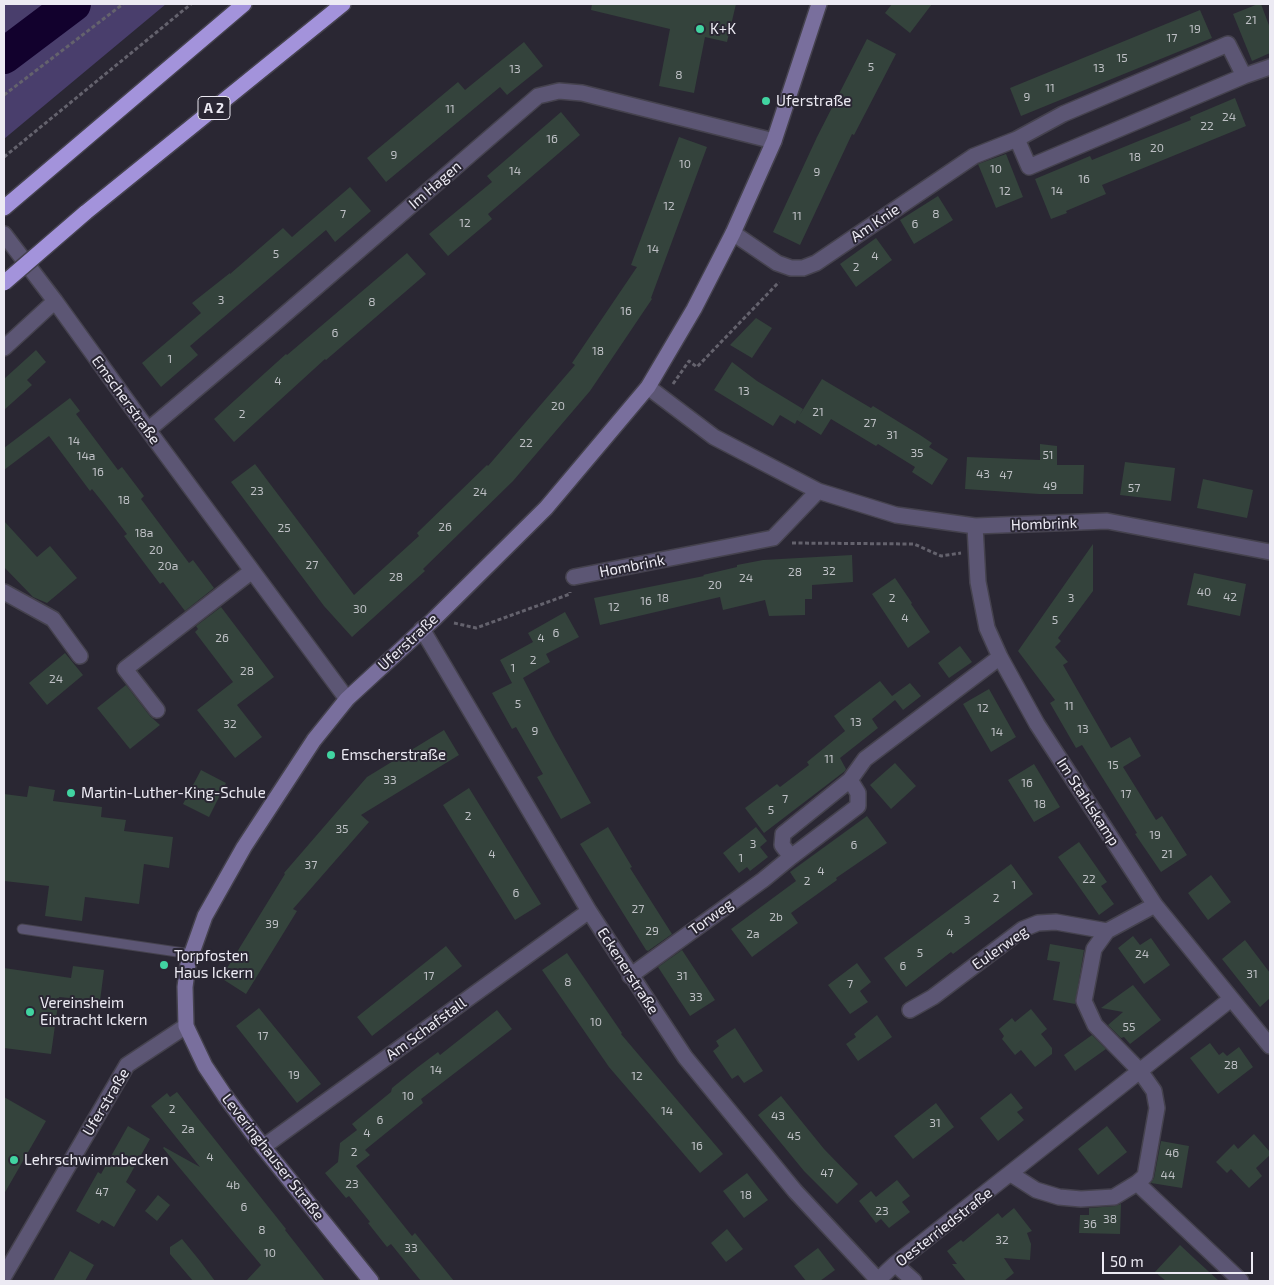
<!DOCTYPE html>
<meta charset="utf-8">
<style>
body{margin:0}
#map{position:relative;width:1274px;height:1285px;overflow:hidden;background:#2a2733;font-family:"Exo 2",sans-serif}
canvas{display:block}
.frame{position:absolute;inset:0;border:5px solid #eceaf3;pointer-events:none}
.scale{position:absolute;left:1102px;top:1252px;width:151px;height:22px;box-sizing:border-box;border:2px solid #eceaf3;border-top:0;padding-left:6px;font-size:15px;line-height:18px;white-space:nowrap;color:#eceaf3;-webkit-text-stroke:4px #2a2733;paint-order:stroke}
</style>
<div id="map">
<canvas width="1274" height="1285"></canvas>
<div class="frame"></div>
<div class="scale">50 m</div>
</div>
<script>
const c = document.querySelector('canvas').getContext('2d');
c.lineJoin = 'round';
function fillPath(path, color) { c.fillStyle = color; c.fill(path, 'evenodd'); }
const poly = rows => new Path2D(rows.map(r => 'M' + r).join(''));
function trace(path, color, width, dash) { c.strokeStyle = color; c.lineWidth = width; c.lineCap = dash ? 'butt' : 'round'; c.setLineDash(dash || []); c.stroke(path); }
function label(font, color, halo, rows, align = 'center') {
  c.font = font + ' "Exo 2",sans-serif'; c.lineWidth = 4; c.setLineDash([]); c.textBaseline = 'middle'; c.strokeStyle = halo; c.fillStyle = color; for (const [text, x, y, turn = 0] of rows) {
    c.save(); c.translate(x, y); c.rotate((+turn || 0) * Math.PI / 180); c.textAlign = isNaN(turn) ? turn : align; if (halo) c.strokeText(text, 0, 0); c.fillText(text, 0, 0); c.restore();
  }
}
fillPath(poly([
 [4,4,166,4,4,139]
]), '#493e6c');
trace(poly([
 [4,56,73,4]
]), '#12012d', 36);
fillPath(poly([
 [592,4,736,4,727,42,705,37,694,93,659,86,670,29,591,10],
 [892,4,932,4,910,33,885,13],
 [1258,4,1261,4,1270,28,1270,53,1252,61,1233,14],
 [1200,10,1212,38,1021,116,1010,88],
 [867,39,896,54,854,135,852,134,800,245,773,232,817,137],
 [524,42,543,66,507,95,500,87,386,182,367,158,458,82,465,90],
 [1235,98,1246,126,1102,185,1106,194,1066,211,1067,213,1051,219,1035,179,1090,156,1092,160,1141,140,1191,120,1190,117],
 [561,112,580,135,488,214,492,219,448,256,429,234,492,182,487,176],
 [679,137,707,147,651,298,652,299,590,391,513,481,423,569,425,571,352,637,324,606,231,482,255,464,354,595,419,536,417,533,487,465,488,466,575,365,572,363,637,267,631,265],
 [1006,154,1023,197,996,208,978,164],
 [350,187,371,211,335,242,326,230,190,346,198,355,161,387,142,363,201,313,192,303,230,273,230,274,283,228,292,237],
 [938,196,953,220,914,244,900,220],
 [876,238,892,260,856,287,840,264],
 [407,253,426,274,326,360,325,359,234,442,214,419,286,354,287,355],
 [756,318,772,328,752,358,730,345],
 [36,350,46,362,27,380,32,385,4,410,4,379],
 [732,362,757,381,803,409,799,416,822,379,871,408,873,406,920,435,932,443,929,447,948,459,932,485,912,472,915,467,878,444,876,446,831,419,821,435,797,420,795,424,780,415,773,426,714,390],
 [70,398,80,411,76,414,118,470,122,467,144,496,141,499,189,563,193,560,214,588,185,611,163,582,160,584,124,536,127,534,104,504,92,489,90,491,49,436,4,470,4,448],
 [1040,444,1057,446,1057,465,1084,465,1083,494,1039,494,965,489,967,457,1040,460],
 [1125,462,1175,468,1171,501,1120,495],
 [1203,479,1253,490,1247,518,1197,508],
 [4,521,37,557,50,546,77,578,47,603,33,597,4,567],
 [1093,544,1093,591,1058,638,1061,641,1055,647,1068,662,1063,665,1111,748,1130,737,1141,756,1123,767,1156,820,1162,816,1187,855,1161,872,1135,834,1137,833,1082,745,1076,748,1050,703,1055,700,1018,651],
 [852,555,853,582,812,585,812,599,805,599,805,615,769,616,765,600,723,610,720,597,600,625,594,598,704,576,703,575,737,567,737,565,763,560],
 [1194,573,1246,584,1240,616,1187,605],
 [895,578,912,603,911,604,930,632,908,648,872,594],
 [221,607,274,677,237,705,262,737,235,758,197,710,233,682,195,632,198,629,196,626],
 [565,612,579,637,546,654,550,662,523,678,553,736,591,803,561,819,537,777,543,774,516,727,512,729,492,693,512,683,500,660,533,642,528,633],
 [960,646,972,662,949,678,938,663],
 [65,653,83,675,47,705,29,683],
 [880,681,892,696,910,683,921,696,903,710,895,700,872,719,878,728,840,758,846,769,845,771,764,833,745,808,777,784,780,787,809,765,807,762,845,731,834,716],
 [126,685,150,716,160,725,130,749,97,708],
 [989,689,1016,737,991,752,963,704],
 [444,730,459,755,361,815,369,822,293,909,297,911,246,994,221,978,285,874,284,873,367,777],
 [895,763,916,786,891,809,870,785],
 [1034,764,1060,807,1034,822,1008,780],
 [201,770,226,783,209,817,183,804],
 [29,786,55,790,53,801,102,807,101,817,126,820,124,831,173,837,169,868,144,864,139,904,85,897,82,921,45,916,49,886,4,881,4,794,27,797],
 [469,788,541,904,515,920,443,805],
 [867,816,887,843,836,878,837,880,791,913,798,923,752,957,731,929,796,881,790,872],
 [608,827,632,867,630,868,672,934,648,951,646,950,580,844],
 [756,827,767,841,760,847,768,857,750,871,747,867,739,873,723,853],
 [1079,842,1107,882,1101,886,1114,904,1099,915,1058,857],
 [1011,864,1033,894,953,954,951,952,906,987,884,958],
 [1211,875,1231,902,1208,920,1188,893],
 [1133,936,1140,945,1151,938,1170,965,1144,984,1118,948],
 [1245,940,1270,973,1270,998,1260,1007,1222,959],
 [1050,944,1084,950,1075,1004,1053,1000,1060,962,1047,960],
 [446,946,462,966,372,1036,357,1017],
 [682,950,715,1000,690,1016,658,967],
 [567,953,622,1033,621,1034,723,1154,700,1173,609,1067,542,970],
 [857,963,871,982,860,991,868,1002,850,1014,828,985],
 [73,966,104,970,100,1001,59,997,51,1054,4,1048,4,968,71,978],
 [1133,985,1161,1020,1130,1044,1124,1037,1121,1038,1108,1025,1123,1012,1101,1008],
 [259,1008,321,1084,297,1103,236,1026],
 [1031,1009,1047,1029,1041,1034,1052,1048,1052,1054,1035,1067,1021,1050,1015,1055,1002,1039,1004,1036,999,1029,1012,1018,1015,1022],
 [497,1010,512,1029,421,1099,423,1103,365,1150,370,1155,356,1166,412,1236,415,1233,454,1281,421,1281,391,1244,387,1247,368,1223,370,1222,349,1196,346,1198,325,1173,338,1162,340,1143,357,1130,352,1124,391,1092,392,1088,418,1067,438,1052,440,1055],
 [877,1015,892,1037,858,1061,846,1044,856,1037,854,1034],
 [735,1028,763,1071,744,1083,738,1075,732,1079,713,1051,719,1046,716,1041],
 [1092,1035,1106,1049,1075,1071,1064,1055],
 [1210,1043,1219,1055,1223,1052,1227,1056,1239,1047,1253,1067,1218,1094,1190,1058],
 [177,1092,286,1229,285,1230,325,1281,246,1281,261,1265,163,1148,164,1147,200,1167,151,1106,167,1093,170,1097],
 [1011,1093,1023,1108,1017,1112,1024,1120,998,1141,980,1118],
 [781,1096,824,1149,858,1184,837,1204,804,1171,758,1115],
 [4,1097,46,1121,4,1194],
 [936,1103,954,1127,913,1159,894,1136],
 [128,1126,150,1139,126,1182,136,1190,114,1227,102,1220,99,1224,76,1211,98,1172,101,1174],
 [1107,1126,1127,1152,1098,1175,1078,1149],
 [1254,1134,1270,1152,1270,1155,1256,1168,1262,1176,1249,1188,1231,1169,1227,1173,1216,1162,1234,1144,1238,1149],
 [1161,1141,1189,1146,1182,1188,1151,1183,1154,1178],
 [747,1173,768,1200,744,1218,723,1191],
 [897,1180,910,1196,902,1202,910,1212,889,1228,881,1219,876,1223,859,1201,871,1191,876,1197],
 [158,1195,170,1205,157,1221,145,1211],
 [1121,1204,1120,1234,1079,1233,1080,1215,1089,1215,1089,1208,1115,1206],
 [1014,1208,1032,1231,1027,1233,1031,1244,1030,1260,1004,1258,1014,1273,1004,1281,966,1281,952,1264,957,1264,947,1251,961,1240,963,1242,998,1213,1002,1218],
 [727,1229,743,1249,726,1262,711,1243],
 [182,1239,200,1261,215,1281,193,1281,170,1254,170,1247],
 [1180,1245,1195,1259,1219,1281,1166,1281,1155,1272],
 [818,1248,835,1270,820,1281,806,1281,794,1266],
 [70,1251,94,1265,85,1281,53,1281]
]), '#34433c');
const service = poly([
 [22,929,191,954]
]);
const minor = poly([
 [1017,139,1029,167,1244,76],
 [733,233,777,263,791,268,803,268,816,263,974,156,1017,139,1063,114,1228,44,1244,76,1270,67],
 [4,234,55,301,148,430,347,699],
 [4,348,55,301],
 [648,387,714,437,818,491,896,515,975,526,1107,521,1270,552],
 [148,430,269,328,538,96,559,91,582,93,774,141],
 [975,526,978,582,987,628,1000,657,1037,724,1155,905,1270,1046],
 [574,577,773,538,818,491],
 [4,592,53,619,80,656],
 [422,629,589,911,685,1057,795,1191,878,1280],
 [157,710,125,669,252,571],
 [791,857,858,806,858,793,850,780],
 [630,976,763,880,791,857,782,845,783,834,850,780,865,759,1000,657],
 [910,1010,933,997,1023,929,1038,923,1056,922,1107,931,1155,905],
 [263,1147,589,911],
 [1011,1174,1036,1190,1059,1197,1081,1199,1114,1197,1137,1183,1145,1176,1157,1108,1154,1091,1140,1071,1095,1025,1084,1001,1094,949,1107,931],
 [1137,1183,1241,1281],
 [895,1264,914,1281],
 [4,1276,127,1065,186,1026],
 [877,1281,895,1264,1231,999]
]);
const secondary = poly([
 [371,1281,263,1147,225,1096,205,1066,186,1026,185,987,188,964,205,916,244,847,314,740,347,699,434,619,546,508,648,387,694,309,733,233,774,141,819,4]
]);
const motorway = poly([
 [4,208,244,4],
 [85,213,343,4]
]);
trace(service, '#45424e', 11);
trace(minor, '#45424e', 18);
trace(secondary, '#45424e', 18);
trace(motorway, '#45424e', 18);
trace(poly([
 [4,95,123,4],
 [4,157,191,4],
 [673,384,689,361,697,367,779,282],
 [792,543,914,544,941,556,961,553],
 [454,623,476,628,570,594,570,592]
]), '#64626d', 3, [4, 2.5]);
trace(service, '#5c5674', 9);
trace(minor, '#5c5674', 15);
trace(secondary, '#796f9d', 15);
trace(motorway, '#a393db', 15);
const motorwayBridge = poly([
 [4,283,85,213]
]);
trace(motorwayBridge, '#45424e', 18, []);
trace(motorwayBridge, '#a393db', 15);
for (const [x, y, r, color] of [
 [700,29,5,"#41d4a1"],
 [766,101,5,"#41d4a1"],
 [331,755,5,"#41d4a1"],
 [71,793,5,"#41d4a1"],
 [164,965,5,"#41d4a1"],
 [30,1012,5,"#41d4a1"],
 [14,1160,5,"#41d4a1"]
]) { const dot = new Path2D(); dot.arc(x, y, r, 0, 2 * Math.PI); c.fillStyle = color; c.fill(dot); trace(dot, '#2a2733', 2); }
label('12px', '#bec0c5', null, [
 ["21",1251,20],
 ["19",1195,29],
 ["17",1172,38],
 ["15",1122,58],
 ["5",871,67],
 ["13",1099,68],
 ["13",515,69],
 ["8",679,75],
 ["11",1050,88],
 ["9",1027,97],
 ["11",450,109],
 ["24",1229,117],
 ["22",1207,126],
 ["16",552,139],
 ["20",1157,148],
 ["9",394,155],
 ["18",1135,157],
 ["10",685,164],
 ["10",996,169],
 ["14",515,171],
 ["9",817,172],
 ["16",1084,179],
 ["12",1005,191],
 ["14",1057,191],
 ["12",669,206],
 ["7",343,214],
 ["8",936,214],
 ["11",797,216],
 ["12",465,223],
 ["6",915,224],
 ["14",653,249],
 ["5",276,254],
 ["4",875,256],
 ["2",856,267],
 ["3",221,300],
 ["8",372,302],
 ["16",626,311],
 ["6",335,333],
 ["18",598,351],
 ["1",170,359],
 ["4",278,381],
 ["13",744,391],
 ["20",558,406],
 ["21",818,412],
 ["2",242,414],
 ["27",870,423],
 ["31",892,435],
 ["14",74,441],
 ["22",526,443],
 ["35",917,453],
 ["51",1048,455],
 ["14a",86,456],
 ["16",98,472],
 ["43",983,474],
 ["47",1006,475],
 ["49",1050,486],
 ["57",1134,488],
 ["23",257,491],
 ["24",480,492],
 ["18",124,500],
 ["26",445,527],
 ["25",284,528],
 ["18a",144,533],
 ["20",156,550],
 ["27",312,565],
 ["20a",168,566],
 ["32",829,571],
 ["28",795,572],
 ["28",396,577],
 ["24",746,578],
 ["20",715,585],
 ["40",1204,592],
 ["42",1230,597],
 ["18",663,598],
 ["2",892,598],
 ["3",1071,598],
 ["16",646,601],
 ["12",614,607],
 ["30",360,609],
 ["4",905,618],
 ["5",1055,620],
 ["6",556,633],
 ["26",222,638],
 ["4",541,638],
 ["2",533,660],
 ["1",513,668],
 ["28",247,671],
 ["24",56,679],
 ["5",518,704],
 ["11",1069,706],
 ["12",983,708],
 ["13",856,722],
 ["32",230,724],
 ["13",1083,729],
 ["9",535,731],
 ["14",997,732],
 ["11",829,759],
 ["15",1113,765],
 ["33",390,780],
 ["16",1027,783],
 ["17",1126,794],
 ["7",785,799],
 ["18",1040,804],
 ["5",771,810],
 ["2",468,816],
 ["35",342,829],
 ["19",1155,835],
 ["3",753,844],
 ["6",854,845],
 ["4",492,854],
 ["21",1167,854],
 ["1",741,858],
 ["37",311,865],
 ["4",821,871],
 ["22",1089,879],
 ["2",807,881],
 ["1",1014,885],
 ["6",516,893],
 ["2",996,898],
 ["27",638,909],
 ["2b",776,917],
 ["3",967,920],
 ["39",272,924],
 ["29",652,931],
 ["4",950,933],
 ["2a",753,934],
 ["5",920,953],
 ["24",1142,954],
 ["6",903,966],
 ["31",1252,974],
 ["17",429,976],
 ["31",682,976],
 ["8",568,982],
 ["7",850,984],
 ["33",696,997],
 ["10",596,1022],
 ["55",1129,1027],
 ["17",263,1036],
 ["28",1231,1065],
 ["14",436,1070],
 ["19",294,1075],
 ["12",637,1076],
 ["10",408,1096],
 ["2",172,1109],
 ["14",667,1111],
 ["43",778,1116],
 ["6",380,1120],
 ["31",935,1123],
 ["2a",188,1129],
 ["4",367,1133],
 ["45",794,1136],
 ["16",697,1146],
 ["2",354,1152],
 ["46",1172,1153],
 ["4",210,1157],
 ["47",827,1173],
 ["44",1168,1175],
 ["23",352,1184],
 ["4b",233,1185],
 ["47",102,1192],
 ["18",746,1195],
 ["6",244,1207],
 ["23",882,1211],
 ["38",1110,1219],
 ["36",1090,1224],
 ["8",262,1230],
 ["32",1002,1240],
 ["33",411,1248],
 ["10",270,1253]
]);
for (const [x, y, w] of [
 [214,108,32]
]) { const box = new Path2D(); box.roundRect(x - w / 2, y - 11.5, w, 23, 4); c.fillStyle = '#2a2733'; c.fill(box); trace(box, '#eceaf3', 1); }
label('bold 14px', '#eceaf3', null, [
 ["A 2",214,108]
]);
label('15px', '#eceaf3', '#2a2733', [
 ["K+K",710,29],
 ["Uferstraße",776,101],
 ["Emscherstraße",341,755],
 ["Martin-Luther-King-Schule",81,793],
 ["Torpfosten",174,956],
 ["Haus Ickern",174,973],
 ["Vereinsheim",40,1003],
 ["Eintracht Ickern",40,1020],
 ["Lehrschwimmbecken",24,1160]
], 'left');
label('15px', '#eceaf3', '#2a2733', [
 ["Im Hagen",435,185,-41],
 ["Am Knie",875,223,-34],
 ["Emscherstraße",126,400,54],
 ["Hombrink",1044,524,-2],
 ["Hombrink",632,566,-11],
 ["Uferstraße",408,642,-43],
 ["Im Stahlskamp",1088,802,57],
 ["Torweg",711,917,-36],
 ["Eulerweg",1000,948,-35],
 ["Eckenerstraße",628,971,57],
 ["Am Schafstall",426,1029,-36],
 ["Uferstraße",106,1102,-59],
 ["Leveringhauser Straße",273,1157,52],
 ["Oesterriedstraße",944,1227,-38]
]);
</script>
